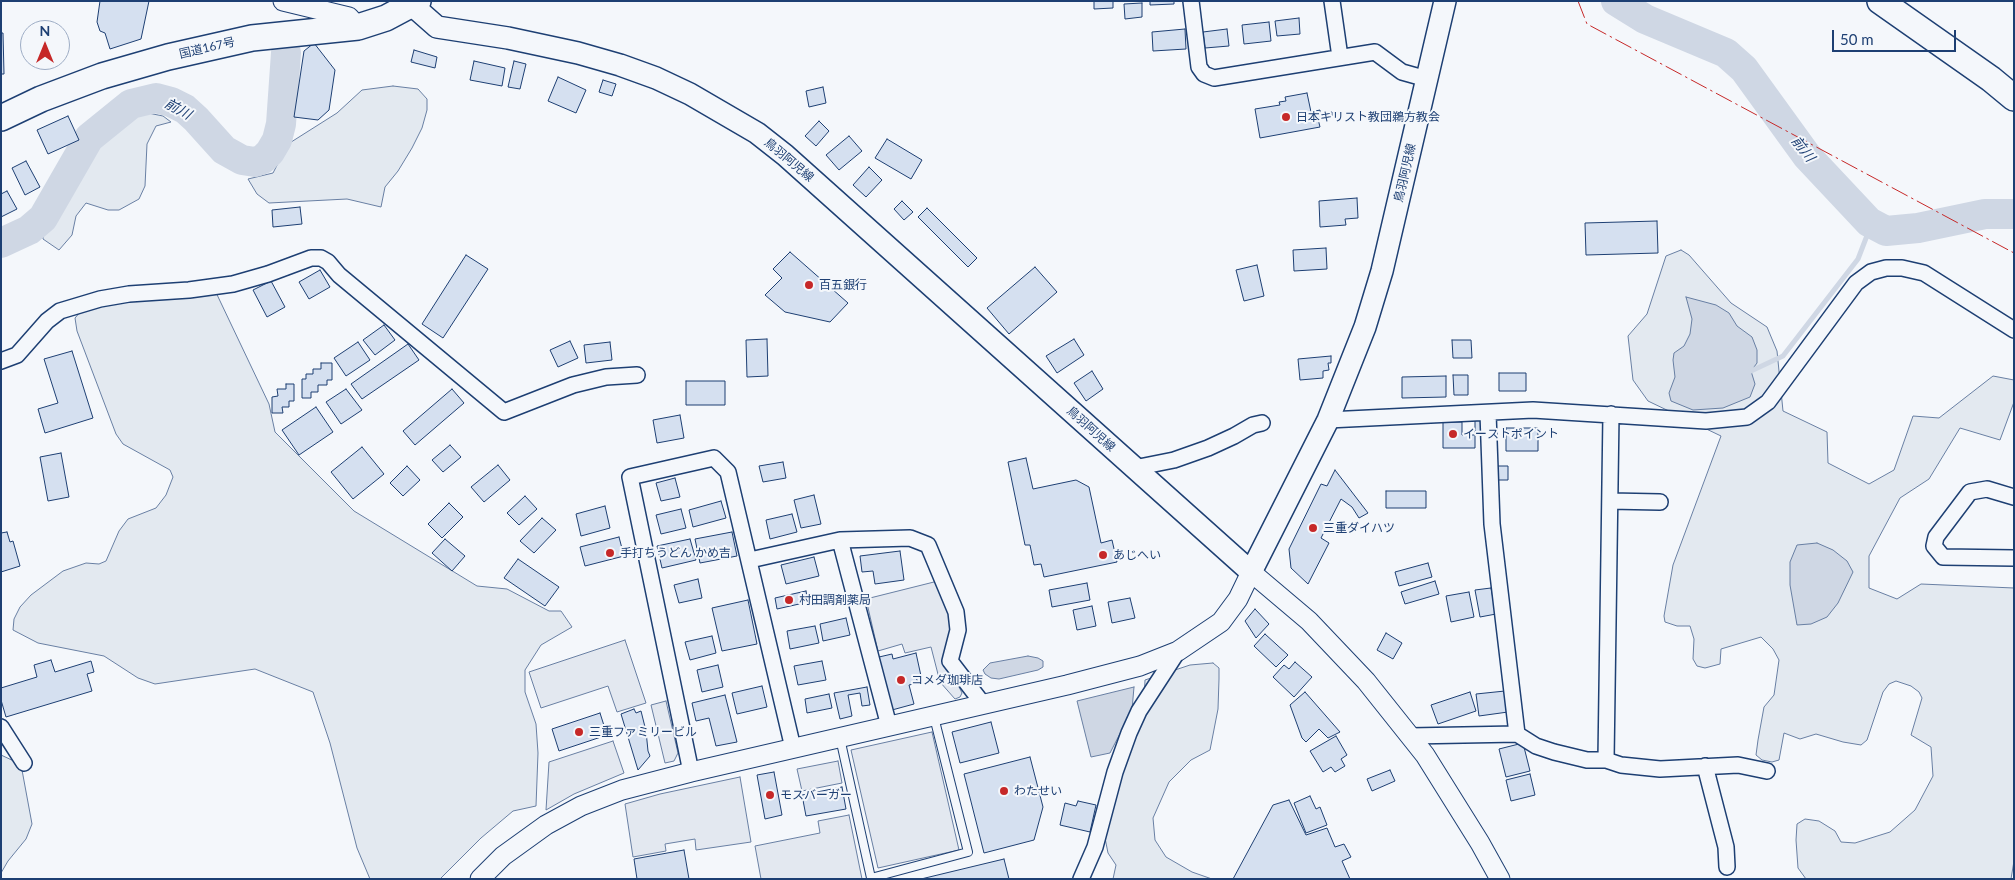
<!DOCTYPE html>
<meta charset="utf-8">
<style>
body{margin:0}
#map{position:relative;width:2015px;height:880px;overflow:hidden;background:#f4f7fb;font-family:Lato,sans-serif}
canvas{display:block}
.frame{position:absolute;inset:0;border:2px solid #1d3f73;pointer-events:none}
.north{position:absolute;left:20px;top:20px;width:50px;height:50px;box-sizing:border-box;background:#f4f7fb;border:1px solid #9eadc5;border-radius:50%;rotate:0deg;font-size:14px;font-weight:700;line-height:20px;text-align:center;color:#1d3f73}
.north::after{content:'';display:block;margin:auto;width:18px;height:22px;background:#c62828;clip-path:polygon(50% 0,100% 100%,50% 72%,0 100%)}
.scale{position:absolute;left:1832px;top:30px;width:124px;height:22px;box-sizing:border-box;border:2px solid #1d3f73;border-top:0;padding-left:6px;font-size:15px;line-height:18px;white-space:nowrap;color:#1d3f73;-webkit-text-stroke:4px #f4f7fb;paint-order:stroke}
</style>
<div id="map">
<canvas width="2015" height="880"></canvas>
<div class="frame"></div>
<div class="north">N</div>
<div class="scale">50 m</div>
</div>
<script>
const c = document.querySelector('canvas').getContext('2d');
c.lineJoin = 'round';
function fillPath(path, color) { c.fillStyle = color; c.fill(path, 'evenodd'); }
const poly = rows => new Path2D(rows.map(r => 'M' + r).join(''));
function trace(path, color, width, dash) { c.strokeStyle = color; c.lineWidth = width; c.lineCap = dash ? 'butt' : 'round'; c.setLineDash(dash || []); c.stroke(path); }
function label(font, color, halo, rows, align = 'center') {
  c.font = font + ' Lato,"Noto Sans JP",sans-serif'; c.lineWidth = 4; c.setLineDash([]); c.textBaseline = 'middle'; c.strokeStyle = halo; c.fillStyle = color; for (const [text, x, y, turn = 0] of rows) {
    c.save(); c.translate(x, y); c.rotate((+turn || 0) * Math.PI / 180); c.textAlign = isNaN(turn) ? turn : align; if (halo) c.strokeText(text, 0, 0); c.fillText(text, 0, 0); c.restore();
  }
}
const green = poly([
 [393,86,418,89,427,99,427,110,422,128,412,148,398,171,385,187,381,207,347,199,269,203,257,194,248,179,273,173,288,144,337,113,362,90,393,86],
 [148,113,163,116,171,122,156,126,147,144,145,186,139,199,119,210,108,210,86,203,76,216,72,235,59,250,43,239,43,230,59,213,89,154,101,139,117,125,136,116,148,113],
 [1681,250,1689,255,1731,303,1767,327,1777,351,1783,411,1827,432,1828,463,1869,484,1894,470,1913,416,1939,418,1993,376,2014,380,2014,402,2000,440,1960,428,1929,479,1900,498,1869,556,1869,588,1897,599,1921,584,2014,588,2014,861,2011,879,1806,879,1798,868,1796,840,1797,824,1805,819,1819,821,1835,831,1841,842,1855,843,1890,832,1915,810,1933,776,1931,747,1911,735,1922,698,1919,692,1911,686,1896,681,1889,684,1883,692,1867,740,1861,745,1843,742,1816,734,1800,739,1784,733,1779,760,1772,762,1762,760,1756,755,1758,740,1764,707,1774,695,1779,660,1773,649,1761,637,1721,649,1720,664,1705,668,1697,666,1693,659,1694,639,1690,626,1677,626,1665,622,1664,616,1673,565,1721,436,1648,401,1633,380,1628,336,1647,314,1666,256,1681,250],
 [211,282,269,404,275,432,354,511,477,586,507,589,549,611,561,611,572,627,541,645,525,670,525,692,536,724,538,753,536,806,513,811,481,838,440,879,370,879,357,848,330,743,313,692,255,669,155,684,138,678,104,656,38,643,13,630,14,619,20,607,31,595,63,571,86,563,99,564,106,561,119,531,128,519,156,508,166,495,173,477,170,470,123,444,116,434,77,331,75,318,82,310,211,282],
 [1213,663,1219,668,1219,679,1218,709,1210,750,1191,760,1169,782,1153,818,1155,840,1166,857,1192,872,1212,879,1113,879,1116,865,1108,853,1104,833,1102,797,1112,757,1132,710,1144,702,1145,680,1190,665,1213,663],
 [1,755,16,762,22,770,32,824,26,839,8,861,1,873,1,755]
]);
fillPath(green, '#e3e9f0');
trace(green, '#687fa3', 1);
const parking = poly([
 [938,581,953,610,947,662,962,693,960,697,955,699,940,682,931,647,905,653,902,644,878,651,866,599,938,581],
 [625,640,646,703,617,712,608,686,541,708,529,672,625,640],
 [666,701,678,753,674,761,665,763,651,705,666,701],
 [932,732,959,850,878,868,851,750,932,732],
 [613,741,624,773,574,794,546,810,549,762,613,741],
 [838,761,842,783,802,791,797,769,838,761],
 [740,777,751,842,696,850,695,839,665,844,666,851,633,857,625,804,660,794,740,777],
 [849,815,862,879,761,879,755,846,820,833,818,821,849,815]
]);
fillPath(parking, '#e3e8f0');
trace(parking, '#687fa3', 1);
const water = poly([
 [1686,297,1716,305,1729,313,1737,326,1752,337,1757,350,1757,363,1751,371,1755,384,1750,397,1723,408,1693,410,1671,401,1669,393,1675,377,1673,360,1674,353,1684,346,1690,334,1692,319,1686,297],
 [1817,543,1833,550,1847,561,1853,572,1838,603,1827,617,1811,624,1797,625,1790,585,1790,562,1797,545,1817,543],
 [1028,656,1038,658,1043,661,1043,667,1038,670,999,679,991,678,985,674,983,670,990,663,1028,656],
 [1134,687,1132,710,1110,753,1091,757,1077,701,1134,687]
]);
fillPath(water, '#cfd7e4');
trace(water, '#687fa3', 1);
trace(poly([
 [1751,371,1783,356,1858,259,1868,233,1869,222]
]), '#cfd7e4', 5);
trace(poly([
 [1616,1,1645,19,1726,53,1744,69,1807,156,1869,222,1886,231,1918,228,1985,214,2014,214],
 [1,243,29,230,43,218,89,138,131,104,156,98,171,102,185,109,196,119,224,150,242,160,255,162,263,159,270,152,277,140,281,124,286,53]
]), '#cfd7e4', 30);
const building = poly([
 [100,1,149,1,141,39,110,49,105,33,100,31,97,22,100,1],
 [1094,1,1113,1,1113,8,1094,9,1094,1],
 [1150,1,1174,1,1174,4,1150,5,1150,1],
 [1142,3,1142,17,1125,19,1124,4,1142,3],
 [1299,18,1300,34,1277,36,1275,21,1299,18],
 [1269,22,1271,41,1244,44,1242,25,1269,22],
 [1185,29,1186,49,1153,51,1152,32,1185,29],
 [1227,29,1229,46,1205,48,1203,32,1227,29],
 [1,33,3,33,4,74,1,74,1,33],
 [314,43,335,70,329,110,318,120,294,117,304,51,314,43],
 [414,50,437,57,435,68,411,62,414,50],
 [474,61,505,68,502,86,470,80,474,61],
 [514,61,526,64,520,89,508,87,514,61],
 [558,77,586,90,576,113,548,101,558,77],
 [603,80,616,84,612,96,599,92,603,80],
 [823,87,826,103,809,107,806,91,823,87],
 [1307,93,1311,112,1320,110,1320,114,1332,112,1332,116,1318,119,1320,127,1260,138,1255,109,1280,105,1279,102,1286,101,1285,97,1307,93],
 [68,116,79,140,48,154,37,130,68,116],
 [819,121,829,131,816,146,805,136,819,121],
 [849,136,862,151,839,170,826,155,849,136],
 [887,139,922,160,911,179,875,158,887,139],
 [26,161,40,187,25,195,12,168,26,161],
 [869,167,882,180,866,197,853,185,869,167],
 [7,191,17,209,1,217,1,194,7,191],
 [1357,198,1358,218,1345,219,1346,225,1320,227,1319,201,1357,198],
 [902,201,913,212,904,220,894,209,902,201],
 [300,207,302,224,273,227,272,210,300,207],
 [927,208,977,258,968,267,918,217,927,208],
 [1657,221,1658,253,1586,255,1585,223,1657,221],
 [1326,248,1327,269,1294,271,1293,250,1326,248],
 [790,252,848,303,830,322,785,312,765,295,782,278,773,269,790,252],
 [466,255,488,269,443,338,422,324,466,255],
 [1257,265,1264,296,1244,301,1236,270,1257,265],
 [1035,267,1057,292,1009,334,987,308,1035,267],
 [320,270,330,287,309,299,299,282,320,270],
 [271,281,285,307,267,317,253,290,271,281],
 [384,325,395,340,375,355,363,340,384,325],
 [767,339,768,376,747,377,746,340,767,339],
 [1074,339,1084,355,1057,373,1046,356,1074,339],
 [1452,340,1471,340,1472,358,1453,358,1452,340],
 [570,341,578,358,558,367,550,350,570,341],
 [358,342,370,360,346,376,334,358,358,342],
 [610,342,612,360,586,363,584,345,610,342],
 [408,344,419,360,362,399,351,384,408,344],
 [72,351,93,418,45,433,38,409,58,403,44,359,72,351],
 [1331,356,1331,363,1328,363,1329,370,1323,371,1323,378,1300,380,1298,359,1331,356],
 [321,363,332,363,332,380,327,380,327,385,318,385,318,392,311,392,311,398,302,398,302,379,306,379,306,374,313,374,313,369,321,369,321,363],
 [1092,371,1103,389,1086,401,1074,383,1092,371],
 [1499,373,1526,373,1526,391,1499,391,1499,373],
 [1453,375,1468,375,1468,395,1454,395,1453,375],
 [1446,376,1446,397,1402,398,1402,377,1446,376],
 [686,381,725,381,725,405,686,405,686,381],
 [286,384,294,384,294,401,289,401,289,407,282,407,283,413,272,413,272,397,278,396,277,389,286,389,286,384],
 [346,389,362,410,341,424,326,402,346,389],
 [452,389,464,403,415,445,403,431,452,389],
 [316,407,333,432,299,455,282,430,316,407],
 [680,415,684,438,657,443,653,420,680,415],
 [1475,420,1485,420,1485,433,1475,433,1475,420],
 [1443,422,1462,422,1462,435,1475,435,1475,448,1443,448,1443,422],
 [1506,428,1538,428,1538,451,1506,451,1506,428],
 [450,445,461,457,443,472,432,460,450,445],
 [362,447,384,474,353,499,331,472,362,447],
 [61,453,69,497,48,501,40,457,61,453],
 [1026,458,1033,489,1076,480,1089,487,1101,543,1112,540,1117,562,1044,577,1041,564,1034,565,1030,545,1025,545,1008,462,1026,458],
 [783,462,786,478,763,482,759,466,783,462],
 [498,465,510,480,484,502,471,487,498,465],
 [407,466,420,480,403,496,390,483,407,466],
 [1497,466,1508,466,1508,480,1498,480,1497,466],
 [1335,470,1368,513,1359,518,1352,507,1341,499,1321,538,1329,543,1308,584,1291,568,1289,549,1321,484,1327,486,1335,470],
 [675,478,680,497,661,501,656,483,675,478],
 [1386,491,1426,491,1426,508,1386,508,1386,491],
 [814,495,821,524,801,528,794,500,814,495],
 [525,496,537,509,519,525,507,513,525,496],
 [721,501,726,518,693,527,689,510,721,501],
 [449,503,463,517,442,538,428,524,449,503],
 [605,506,610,528,581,536,576,514,605,506],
 [681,509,686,528,661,534,656,515,681,509],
 [792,514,797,532,770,539,766,520,792,514],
 [542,518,556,530,534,553,520,541,542,518],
 [7,532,10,542,13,541,20,566,1,572,1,533,7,532],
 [732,532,737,556,700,563,695,539,732,532],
 [619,537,624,556,585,566,580,547,619,537],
 [445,539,465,556,452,571,432,553,445,539],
 [690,539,696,560,662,568,657,546,690,539],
 [900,551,904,580,875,584,873,571,862,572,860,556,900,551],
 [814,557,819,576,786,584,781,565,814,557],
 [518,559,559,587,545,606,504,578,518,559],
 [1428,563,1432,577,1399,586,1395,572,1428,563],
 [698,579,702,598,679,603,674,585,698,579],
 [1435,581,1439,594,1405,604,1401,592,1435,581],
 [1087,583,1090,600,1052,607,1049,590,1087,583],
 [1491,588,1496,614,1480,617,1475,590,1491,588],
 [806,591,808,602,777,609,775,598,806,591],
 [1469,592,1474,617,1451,622,1446,596,1469,592],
 [1130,598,1135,618,1112,623,1108,602,1130,598],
 [748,600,757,644,722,651,712,608,748,600],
 [1092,606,1096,626,1077,630,1073,610,1092,606],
 [1255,609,1269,624,1256,638,1245,621,1255,609],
 [846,618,850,635,823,641,820,624,846,618],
 [815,626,819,643,790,649,787,631,815,626],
 [1386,633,1402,643,1393,659,1377,650,1386,633],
 [1265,634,1288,655,1276,667,1254,646,1265,634],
 [712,636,716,653,690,660,685,642,712,636],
 [916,653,921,676,916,677,918,683,909,685,914,704,892,710,879,657,892,654,893,659,916,653],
 [51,660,55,672,91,661,94,672,87,674,92,691,6,717,1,700,1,688,37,677,34,665,51,660],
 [822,661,826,680,798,685,794,666,822,661],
 [1295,662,1312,677,1294,697,1273,677,1284,665,1289,669,1295,662],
 [718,665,723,687,702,692,697,670,718,665],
 [762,686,767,707,737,714,732,693,762,686],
 [867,687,870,705,862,706,860,693,848,695,852,716,840,719,834,693,867,687],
 [1505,691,1508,712,1479,716,1476,694,1505,691],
 [1305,692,1340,732,1328,738,1319,729,1306,742,1302,738,1290,705,1305,692],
 [1470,692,1476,711,1438,724,1431,705,1470,692],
 [829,694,832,708,807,713,805,699,829,694],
 [725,695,737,742,716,746,709,718,696,721,692,703,725,695],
 [634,709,636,713,641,711,646,731,648,751,650,756,638,770,621,714,634,709],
 [600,713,607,735,559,751,552,729,600,713],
 [991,722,999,753,960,763,952,732,991,722],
 [1336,736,1347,755,1341,759,1345,766,1335,772,1331,767,1323,772,1310,751,1336,736],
 [1523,743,1530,771,1506,777,1499,749,1523,743],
 [1030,757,1043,807,1034,840,984,853,964,774,1030,757],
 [1390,770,1395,781,1372,791,1367,779,1390,770],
 [774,772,782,815,765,819,757,775,774,772],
 [1530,774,1535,795,1511,801,1506,780,1530,774],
 [842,787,846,809,806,816,802,795,842,787],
 [1310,796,1316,809,1320,807,1327,825,1306,833,1294,803,1310,796],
 [1289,800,1306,835,1327,828,1335,847,1344,844,1351,857,1342,861,1350,879,1233,879,1273,805,1289,800],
 [1078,801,1096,805,1090,832,1060,825,1065,803,1076,806,1078,801],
 [684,850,689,879,637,879,634,859,684,850],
 [1004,859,1009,879,921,879,1004,859]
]);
fillPath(building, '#d5e0f0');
trace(building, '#1d3f73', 1);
const service = poly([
 [840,738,871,878,968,852,934,717]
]);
const minor = poly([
 [1191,1,1199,67,1204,74,1214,78,1375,52,1402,72,1427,79],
 [1332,1,1340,57],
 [1,361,17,355,47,321,60,311,100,299,129,294,189,290,233,284,268,274,311,258,321,258,328,262,339,275,504,412,573,385,606,377,637,375],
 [1488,413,1492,524,1517,734],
 [1328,420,1533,410,1706,421,1747,417,1768,402,1856,283,1871,272,1886,268,1902,268,1924,273,2014,330],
 [1134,468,1174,460,1208,448,1234,436,1253,425,1262,423],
 [2014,497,1987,489,1970,492,1936,537,1934,546,1943,557,2014,558],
 [1610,501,1660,502],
 [840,540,889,726],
 [750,560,840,540,910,538,928,545,956,612,958,630,950,661,983,704],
 [1,727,24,763],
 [1410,736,1517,734,1536,746,1554,752,1587,760,1606,760,1621,765,1660,769,1738,765,1767,771],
 [1606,760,1611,414],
 [1705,766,1726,847,1727,867],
 [691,772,630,477,714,458,728,472,793,748],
 [1081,879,1095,847,1115,772,1129,733,1139,711,1178,651]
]);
const tertiary = poly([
 [283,1,349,17,358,27],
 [480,879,503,856,546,825,581,806,622,790,691,772,1067,685,1140,666,1178,651,1221,622,1238,599,1251,572,1309,621,1366,681,1425,755,1480,843,1500,879]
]);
const secondary = poly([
 [412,5,437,27,508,38,578,53,620,65,656,78,690,94,757,133,785,155,1251,572,1328,420,1365,327,1382,271,1445,1]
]);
const trunk = poly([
 [1880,1,1991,79,2014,98],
 [1,118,41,99,102,76,168,57,252,38,358,27,386,18,418,1]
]);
trace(service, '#1d3f73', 10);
trace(minor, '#1d3f73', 18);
trace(tertiary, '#1d3f73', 21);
trace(secondary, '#1d3f73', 24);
trace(trunk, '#1d3f73', 28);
trace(service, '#f4f7fb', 8);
trace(minor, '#f4f7fb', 15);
trace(tertiary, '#f4f7fb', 19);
trace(secondary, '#f4f7fb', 21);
trace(trunk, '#f4f7fb', 25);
trace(poly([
 [1578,1,1587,24,2014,253]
]), '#c62828', 1, [18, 4, 2.5, 4]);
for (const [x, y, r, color] of [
 [1286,117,5,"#c62828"],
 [809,285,5,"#c62828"],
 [1453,434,5,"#c62828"],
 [1313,528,5,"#c62828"],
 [610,553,5,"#c62828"],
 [1103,555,5,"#c62828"],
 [789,600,5,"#c62828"],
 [901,680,5,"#c62828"],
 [579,732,5,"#c62828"],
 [1004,791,5,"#c62828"],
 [770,795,5,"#c62828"]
]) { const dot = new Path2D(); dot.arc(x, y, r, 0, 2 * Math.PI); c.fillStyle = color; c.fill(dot); trace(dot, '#f4f7fb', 2); }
label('12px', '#1d3f73', '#f4f7fb', [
 ["国道167号",207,48,-13],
 ["鳥羽阿児線",789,160,40],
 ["鳥羽阿児線",1405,173,-77],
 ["鳥羽阿児線",1091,429,42]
]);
label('12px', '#1d3f73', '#f4f7fb', [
 ["日本キリスト教団鵜方教会",1296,117],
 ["百五銀行",819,285],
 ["イーストポイント",1463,434],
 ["三重ダイハツ",1323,528],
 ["手打ちうどん かめ吉",620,553],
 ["あじへい",1113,555],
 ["村田調剤薬局",799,600],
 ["コメダ珈琲店",911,680],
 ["三重ファミリービル",589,732],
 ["わたせい",1014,791],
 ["モスバーガー",780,795]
], 'left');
label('italic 14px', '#1d3f73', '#f4f7fb', [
 ["前川",178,109,29],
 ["前川",1803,149,52]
]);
</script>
